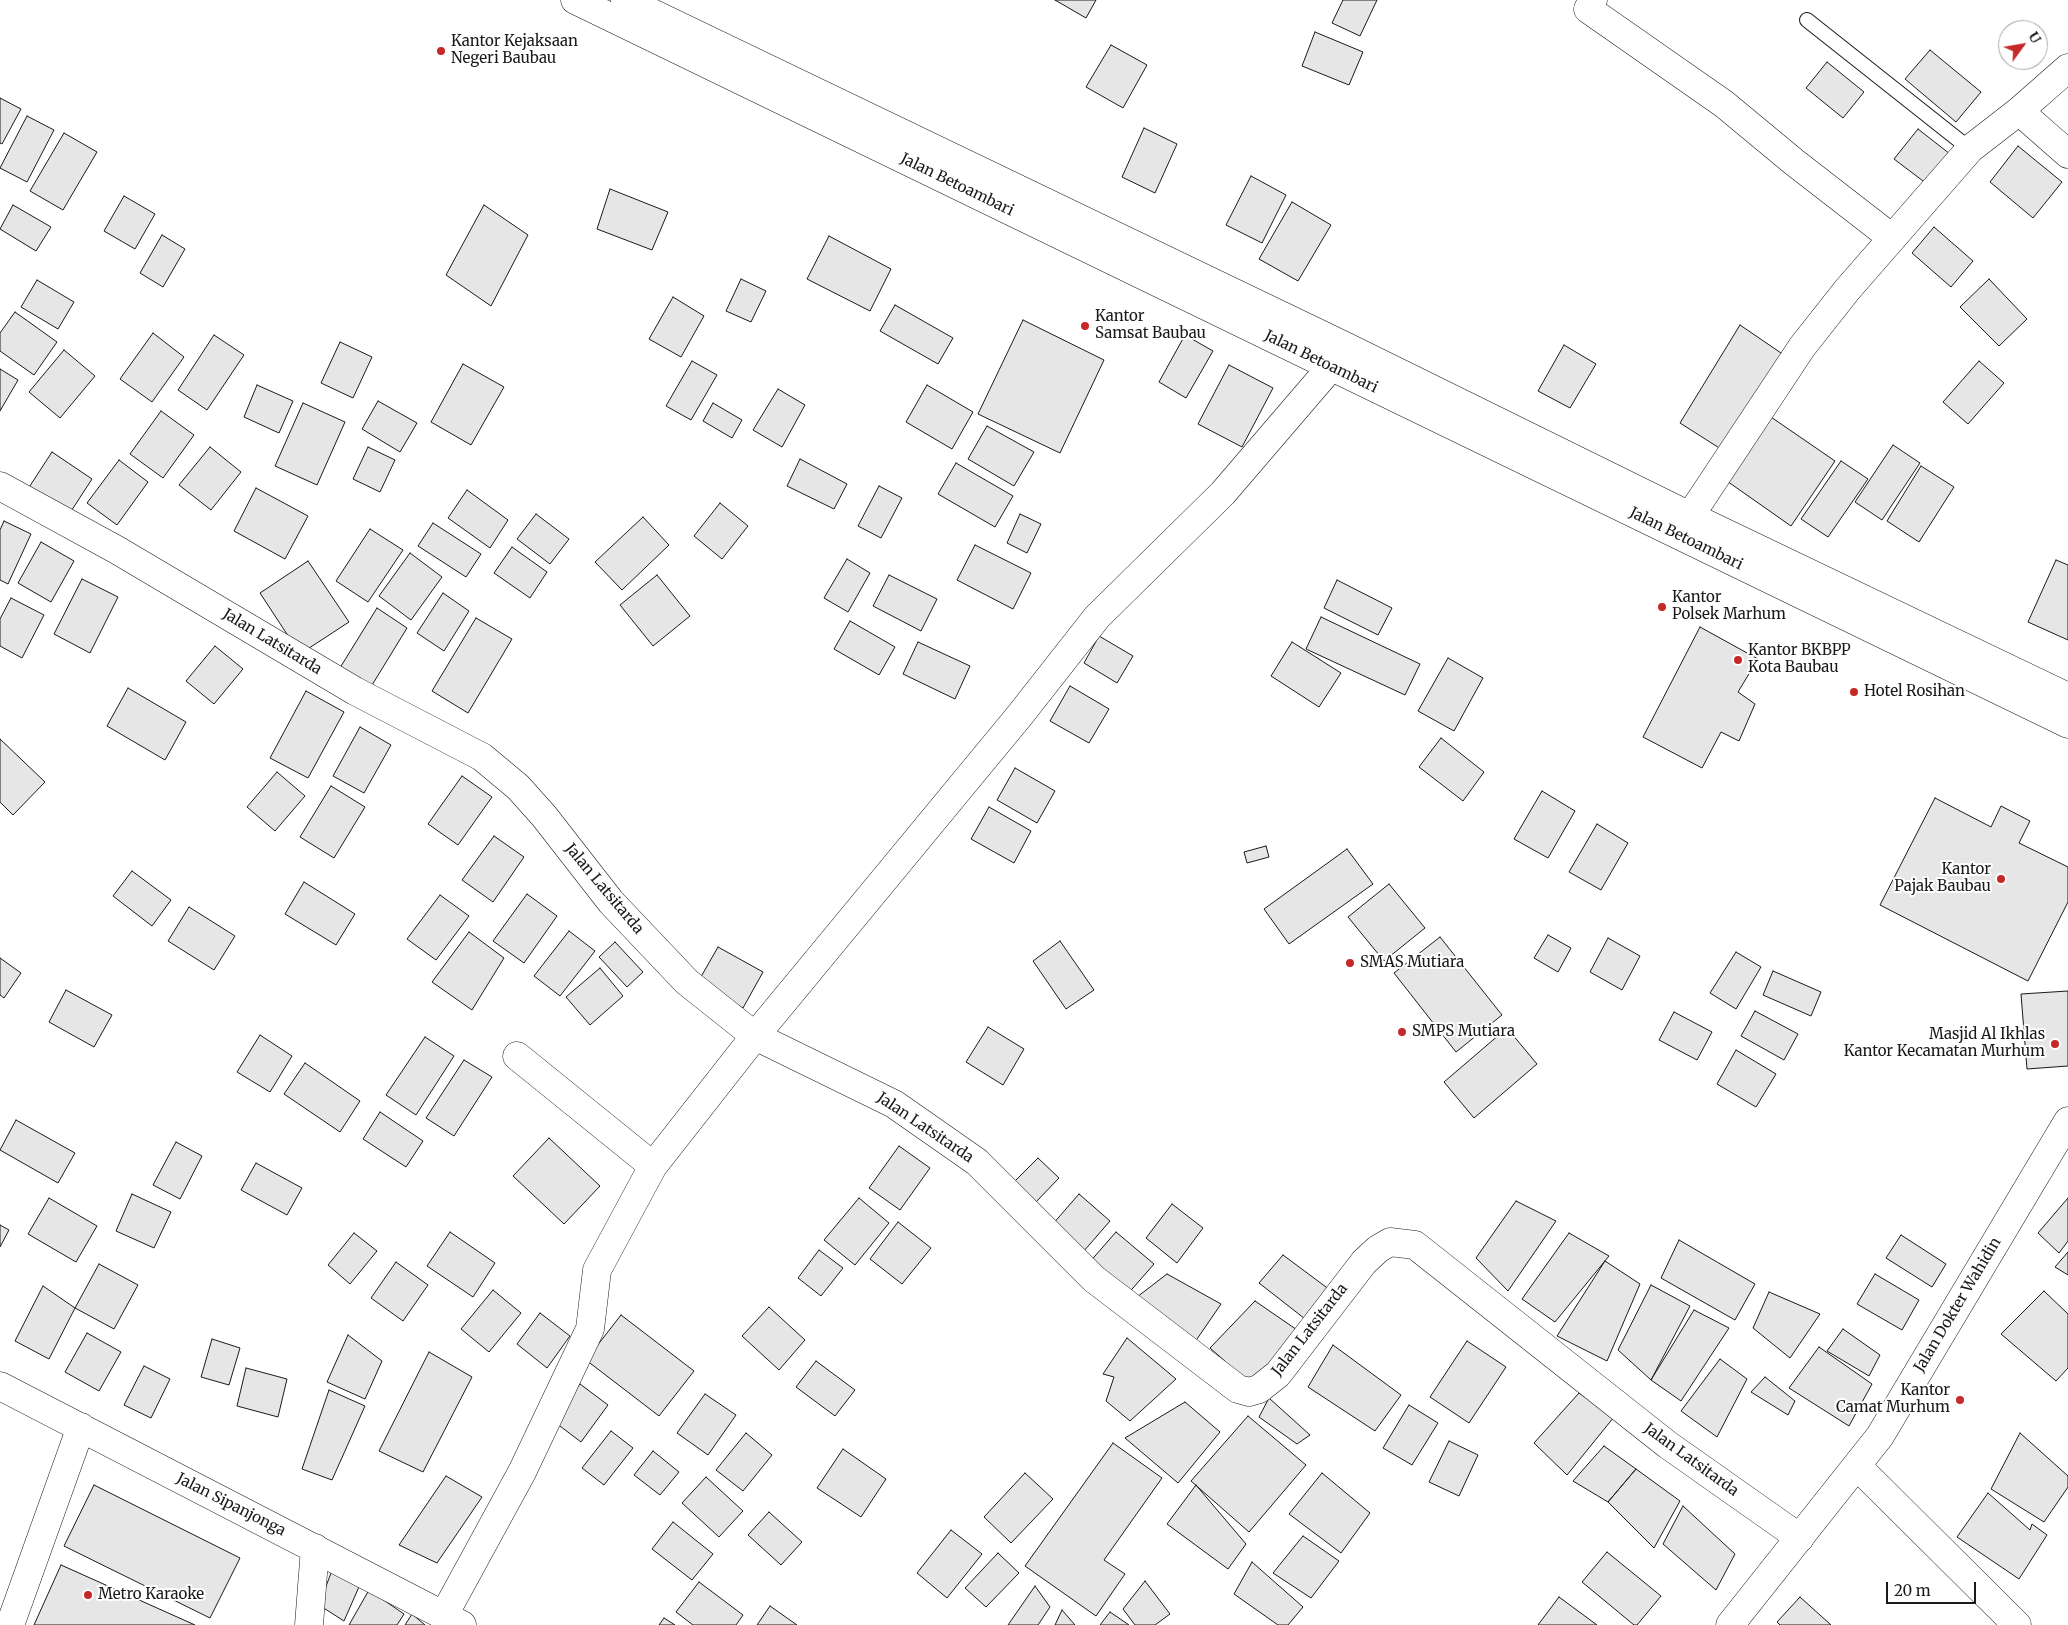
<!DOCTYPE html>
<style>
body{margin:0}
#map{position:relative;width:2068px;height:1625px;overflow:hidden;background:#fff;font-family:Merriweather,serif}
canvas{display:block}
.north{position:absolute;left:1998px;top:20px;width:50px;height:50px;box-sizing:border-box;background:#fff;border:1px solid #a3a3a3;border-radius:50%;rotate:58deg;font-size:14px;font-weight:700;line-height:20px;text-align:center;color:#1a1a1a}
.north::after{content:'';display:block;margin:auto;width:18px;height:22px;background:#c62828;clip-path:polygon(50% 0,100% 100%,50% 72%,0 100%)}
.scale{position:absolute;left:1886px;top:1582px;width:90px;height:22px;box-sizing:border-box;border:2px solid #1a1a1a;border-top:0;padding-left:6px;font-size:15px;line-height:18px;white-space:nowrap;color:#1a1a1a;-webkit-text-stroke:4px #fff;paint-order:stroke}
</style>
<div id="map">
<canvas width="2068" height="1625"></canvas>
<div class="north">U</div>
<div class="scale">20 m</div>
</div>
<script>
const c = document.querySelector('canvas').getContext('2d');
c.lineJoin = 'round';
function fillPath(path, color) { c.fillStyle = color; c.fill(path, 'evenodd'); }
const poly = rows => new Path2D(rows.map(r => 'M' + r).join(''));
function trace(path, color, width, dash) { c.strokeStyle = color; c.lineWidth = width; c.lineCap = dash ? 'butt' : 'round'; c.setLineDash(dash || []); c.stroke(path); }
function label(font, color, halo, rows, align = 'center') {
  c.font = font + ' Merriweather,serif'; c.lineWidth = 4; c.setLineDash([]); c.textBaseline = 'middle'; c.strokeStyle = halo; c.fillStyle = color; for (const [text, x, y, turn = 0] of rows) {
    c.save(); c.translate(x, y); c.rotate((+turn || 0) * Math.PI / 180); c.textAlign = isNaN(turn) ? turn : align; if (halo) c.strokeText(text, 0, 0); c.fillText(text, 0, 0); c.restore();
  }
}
const building = poly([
 [1055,0,1096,0,1086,18,1055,0],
 [1343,0,1377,0,1360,36,1332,23,1343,0],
 [1315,32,1363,52,1349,85,1302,66,1315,32],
 [1111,45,1147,65,1123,108,1086,87,1111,45],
 [1930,50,1981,92,1956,122,1905,79,1930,50],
 [1827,62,1864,92,1843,118,1806,88,1827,62],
 [0,98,21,109,2,144,0,143,0,98],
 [27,116,54,130,27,182,0,168,27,116],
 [1144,128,1177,144,1155,193,1122,177,1144,128],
 [1918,129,1950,154,1927,184,1894,159,1918,129],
 [64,133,97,152,63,210,30,191,64,133],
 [2018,146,2062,182,2033,218,1990,182,2018,146],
 [1251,176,1286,195,1262,243,1226,225,1251,176],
 [610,189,668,212,652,250,597,229,610,189],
 [124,196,155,214,135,249,104,231,124,196],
 [1292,202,1331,225,1298,281,1259,259,1292,202],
 [13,205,51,227,36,251,0,229,13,205],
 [484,205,528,235,491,306,446,275,484,205],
 [1934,227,1973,261,1951,287,1912,253,1934,227],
 [162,235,185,249,163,287,140,273,162,235],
 [829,236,891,269,870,311,807,279,829,236],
 [741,279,766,291,751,322,726,311,741,279],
 [1989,279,2027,319,1999,346,1960,307,1989,279],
 [37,280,74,302,58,329,21,307,37,280],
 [673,297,704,316,681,357,649,339,673,297],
 [895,305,953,338,938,364,880,331,895,305],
 [15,312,57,342,34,375,0,351,0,333,15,312],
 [1023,320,1104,360,1060,453,978,414,1023,320],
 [1740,325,1784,355,1724,451,1680,423,1740,325],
 [153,333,184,357,152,402,120,379,153,333],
 [214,335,244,355,207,410,178,390,214,335],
 [1185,335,1213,351,1186,398,1159,382,1185,335],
 [340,342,372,357,353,398,321,383,340,342],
 [1564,345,1596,364,1570,408,1538,391,1564,345],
 [64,350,95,376,60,418,29,392,64,350],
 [692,361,717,375,691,420,666,406,692,361],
 [1979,361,2004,383,1968,424,1943,402,1979,361],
 [463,364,504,387,471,445,431,422,463,364],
 [1229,365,1273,388,1242,447,1198,424,1229,365],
 [0,369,18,380,0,411,0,369],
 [257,385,293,401,279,433,244,417,257,385],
 [927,385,973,412,952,449,906,422,927,385],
 [778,389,805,405,782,447,753,430,778,389],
 [378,401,417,423,400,452,362,429,378,401],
 [303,403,345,422,317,485,275,466,303,403],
 [713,403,742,420,732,438,703,421,713,403],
 [161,411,194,435,163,478,130,454,161,411],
 [1768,415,1835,461,1791,526,1724,479,1768,415],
 [987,426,1034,452,1014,486,968,459,987,426],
 [1893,445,1920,463,1882,520,1855,502,1893,445],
 [210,447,241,472,211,510,179,485,210,447],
 [368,447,395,460,380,492,353,479,368,447],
 [52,452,92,479,66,519,26,492,52,452],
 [800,459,847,484,834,509,787,486,800,459],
 [119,460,148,482,117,525,87,503,119,460],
 [1841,461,1868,479,1828,537,1801,519,1841,461],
 [956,463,1013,496,995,527,938,494,956,463],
 [1921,466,1954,487,1919,542,1887,521,1921,466],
 [879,486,902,498,881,538,858,526,879,486],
 [256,488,308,516,285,559,234,531,256,488],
 [467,490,508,520,490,548,448,518,467,490],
 [720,503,748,526,722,559,694,536,720,503],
 [536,514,569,539,550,564,517,539,536,514],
 [1020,514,1041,524,1027,553,1007,543,1020,514],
 [643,517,669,545,622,590,595,562,643,517],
 [4,521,31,534,8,584,0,580,0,530,4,521],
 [433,523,481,554,466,577,418,546,433,523],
 [370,529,403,550,368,602,336,581,370,529],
 [41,542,74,561,51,602,18,583,41,542],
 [975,545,1031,573,1013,609,957,580,975,545],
 [512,547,547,572,530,598,494,573,512,547],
 [410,553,442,577,411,620,379,596,410,553],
 [847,559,870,573,848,612,824,598,847,559],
 [2056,560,2068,565,2068,640,2028,622,2056,560],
 [308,561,349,622,300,654,260,593,308,561],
 [657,575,690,616,653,646,620,605,657,575],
 [889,575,937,599,921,631,873,606,889,575],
 [82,579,118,597,90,653,54,634,82,579],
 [1337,580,1392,608,1378,635,1324,608,1337,580],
 [443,593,469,611,444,651,417,633,443,593],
 [11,598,44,615,22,658,0,646,0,619,11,598],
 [377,608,407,628,369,690,338,671,377,608],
 [1321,617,1420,664,1405,695,1306,649,1321,617],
 [476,618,512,639,468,713,432,691,476,618],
 [850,621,895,647,879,675,834,649,850,621],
 [1700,627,1758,659,1738,692,1755,704,1739,741,1721,732,1702,768,1643,737,1700,627],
 [1099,636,1133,656,1117,683,1084,663,1099,636],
 [918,642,970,666,955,699,903,674,918,642],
 [1292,642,1341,673,1319,707,1271,676,1292,642],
 [215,646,243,669,214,704,186,681,215,646],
 [1448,658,1483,678,1454,731,1418,711,1448,658],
 [1070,686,1109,709,1089,743,1050,721,1070,686],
 [128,688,186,722,165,760,107,726,128,688],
 [306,691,344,712,308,778,270,758,306,691],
 [360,727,391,745,364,793,333,776,360,727],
 [1441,738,1484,772,1463,801,1419,767,1441,738],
 [0,739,45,782,13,815,0,802,0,739],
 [1015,768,1055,791,1037,823,997,800,1015,768],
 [277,772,305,796,275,831,247,807,277,772],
 [462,776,492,797,458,845,428,824,462,776],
 [331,786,365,807,334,858,300,837,331,786],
 [1542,791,1575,811,1548,858,1514,839,1542,791],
 [1935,798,1991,827,2001,806,2030,821,2019,843,2068,867,2068,902,2028,981,1880,905,1935,798],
 [989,807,1031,831,1014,863,971,839,989,807],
 [1597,824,1628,843,1601,890,1569,872,1597,824],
 [494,836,524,857,493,902,462,880,494,836],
 [1266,846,1269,857,1247,863,1244,852,1266,846],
 [1347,849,1373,884,1289,944,1264,909,1347,849],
 [132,871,171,900,152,926,113,896,132,871],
 [304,882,355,914,336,945,285,914,304,882],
 [1389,884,1425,928,1384,961,1348,917,1389,884],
 [527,894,557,916,524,963,493,941,527,894],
 [440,895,469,916,436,960,407,939,440,895],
 [189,907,235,936,214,970,168,941,189,907],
 [569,931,595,951,560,996,534,976,569,931],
 [469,932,504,958,472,1010,432,982,469,932],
 [1548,935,1571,948,1558,972,1534,958,1548,935],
 [1440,937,1502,1015,1456,1052,1394,973,1440,937],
 [1608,938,1640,956,1622,990,1590,972,1608,938],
 [1060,941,1094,990,1066,1009,1033,961,1060,941],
 [615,942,643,972,627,987,599,957,615,942],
 [718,947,763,972,743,1008,698,982,718,947],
 [1736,952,1761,967,1736,1009,1710,993,1736,952],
 [0,958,21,973,4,998,0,995,0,958],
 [600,968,623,996,590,1025,566,997,600,968],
 [1773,971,1821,992,1811,1016,1763,995,1773,971],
 [66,990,112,1015,94,1047,49,1022,66,990],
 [2068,991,2068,1066,2027,1069,2021,994,2068,991],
 [1755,1011,1798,1034,1784,1060,1741,1036,1755,1011],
 [1674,1012,1712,1032,1697,1060,1659,1040,1674,1012],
 [988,1027,1024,1049,1003,1085,966,1062,988,1027],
 [1507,1028,1537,1064,1474,1118,1444,1082,1507,1028],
 [260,1035,292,1056,270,1092,237,1072,260,1035],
 [425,1037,454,1056,416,1115,386,1095,425,1037],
 [1736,1050,1776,1074,1756,1107,1717,1084,1736,1050],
 [464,1060,492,1077,454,1136,426,1118,464,1060],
 [305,1063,360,1101,340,1132,284,1094,305,1063],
 [380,1112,423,1141,406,1167,363,1139,380,1112],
 [16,1120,75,1153,58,1183,0,1150,16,1120],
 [549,1138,600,1186,564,1224,513,1176,549,1138],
 [176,1142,202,1156,180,1199,153,1185,176,1142],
 [899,1146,930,1168,900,1210,869,1188,899,1146],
 [1038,1158,1059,1178,1033,1205,1012,1184,1038,1158],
 [256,1163,302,1188,287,1215,241,1190,256,1163],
 [132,1194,171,1212,154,1248,116,1231,132,1194],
 [1079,1194,1110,1221,1083,1252,1052,1225,1079,1194],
 [49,1198,97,1226,76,1262,28,1234,49,1198],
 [859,1198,889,1223,855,1265,824,1240,859,1198],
 [2068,1198,2068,1241,2059,1253,2038,1233,2068,1198],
 [1516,1201,1556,1221,1508,1291,1476,1258,1516,1201],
 [1172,1204,1203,1228,1177,1263,1146,1238,1172,1204],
 [898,1222,931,1248,902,1284,870,1259,898,1222],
 [0,1225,9,1230,0,1247,0,1225],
 [450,1232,495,1263,473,1297,427,1266,450,1232],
 [1116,1232,1154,1264,1126,1296,1088,1264,1116,1232],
 [354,1233,377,1251,350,1284,328,1265,354,1233],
 [1569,1233,1609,1256,1555,1322,1522,1299,1569,1233],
 [1901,1235,1946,1264,1932,1287,1886,1258,1901,1235],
 [1679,1240,1755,1284,1735,1320,1661,1278,1679,1240],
 [819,1250,843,1268,821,1296,798,1278,819,1250],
 [2068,1252,2068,1275,2055,1267,2068,1252],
 [1283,1255,1330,1290,1309,1322,1259,1283,1283,1255],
 [1605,1261,1640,1284,1607,1361,1557,1336,1605,1261],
 [396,1262,428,1285,403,1321,371,1298,396,1262],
 [99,1264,138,1285,114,1329,75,1308,99,1264],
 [1167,1274,1221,1304,1195,1342,1137,1297,1167,1274],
 [1875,1274,1919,1300,1902,1330,1857,1304,1875,1274],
 [1651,1285,1690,1306,1651,1380,1618,1350,1651,1285],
 [43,1286,75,1308,49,1359,15,1341,43,1286],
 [493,1290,521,1313,489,1352,461,1329,493,1290],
 [2044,1291,2068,1314,2068,1368,2056,1381,2001,1334,2044,1291],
 [1769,1292,1820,1314,1790,1358,1753,1328,1769,1292],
 [1255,1301,1300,1332,1253,1386,1210,1348,1255,1301],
 [769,1307,805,1340,779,1370,742,1336,769,1307],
 [1694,1310,1729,1328,1681,1401,1651,1380,1694,1310],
 [540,1313,570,1336,547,1368,517,1344,540,1313],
 [621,1315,694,1371,659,1416,586,1360,621,1315],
 [1843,1329,1880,1355,1869,1376,1827,1351,1843,1329],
 [87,1333,121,1352,99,1391,65,1372,87,1333],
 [348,1335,382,1361,365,1399,327,1382,348,1335],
 [1127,1338,1176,1379,1130,1421,1106,1401,1114,1377,1103,1374,1127,1338],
 [212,1339,240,1348,229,1385,201,1377,212,1339],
 [1467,1341,1506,1367,1469,1423,1430,1397,1467,1341],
 [1333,1345,1401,1395,1375,1431,1308,1387,1333,1345],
 [1819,1347,1872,1384,1849,1426,1789,1388,1819,1347],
 [429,1352,472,1377,423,1472,379,1451,429,1352],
 [1720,1359,1747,1379,1717,1437,1681,1411,1720,1359],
 [816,1361,855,1390,835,1416,796,1387,816,1361],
 [144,1366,170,1379,151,1418,124,1405,144,1366],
 [246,1368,287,1379,278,1417,237,1406,246,1368],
 [1765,1377,1795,1401,1788,1415,1751,1392,1765,1377],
 [580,1384,608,1405,581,1442,552,1420,580,1384],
 [329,1390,365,1406,332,1480,302,1469,329,1390],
 [1579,1393,1614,1417,1567,1475,1534,1443,1579,1393],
 [705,1394,736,1415,708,1455,677,1433,705,1394],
 [1269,1398,1310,1435,1297,1444,1259,1417,1269,1398],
 [1185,1402,1220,1432,1178,1483,1125,1438,1185,1402],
 [1409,1405,1438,1423,1412,1465,1383,1448,1409,1405],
 [1248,1416,1306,1465,1249,1532,1191,1481,1248,1416],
 [611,1431,633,1448,604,1485,582,1468,611,1431],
 [746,1433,772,1455,743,1491,716,1470,746,1433],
 [2020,1433,2068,1476,2068,1487,2044,1522,1991,1489,2020,1433],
 [1449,1441,1478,1455,1459,1496,1429,1482,1449,1441],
 [1113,1443,1162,1478,1104,1560,1125,1574,1096,1616,1025,1566,1113,1443],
 [1604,1446,1636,1469,1608,1502,1573,1481,1604,1446],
 [843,1449,886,1479,861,1517,817,1488,843,1449],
 [653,1451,679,1472,660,1495,634,1475,653,1451],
 [1636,1469,1680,1501,1654,1548,1608,1502,1636,1469],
 [1025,1473,1053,1499,1011,1543,984,1517,1025,1473],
 [1322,1473,1370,1513,1341,1553,1289,1514,1322,1473],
 [446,1476,482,1497,437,1563,399,1545,446,1476],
 [706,1477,743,1511,719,1537,682,1503,706,1477],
 [94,1485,240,1558,210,1618,64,1546,94,1485],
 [1196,1485,1246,1544,1228,1569,1167,1524,1196,1485],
 [1988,1493,2030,1530,2032,1524,2047,1535,2019,1579,1957,1537,1988,1493],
 [1683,1506,1735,1554,1716,1590,1663,1544,1683,1506],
 [769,1512,802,1542,781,1565,748,1535,769,1512],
 [673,1522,713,1554,692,1580,652,1549,673,1522],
 [951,1530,982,1554,947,1598,917,1573,951,1530],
 [1303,1536,1339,1561,1311,1598,1273,1573,1303,1536],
 [1607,1552,1661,1596,1637,1625,1634,1625,1582,1582,1607,1552],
 [998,1553,1019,1573,986,1607,965,1588,998,1553],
 [1252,1562,1303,1607,1288,1625,1278,1625,1234,1594,1252,1562],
 [61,1565,195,1625,34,1625,61,1565],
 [334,1565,362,1580,344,1621,319,1605,334,1565],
 [1145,1581,1170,1614,1155,1625,1135,1625,1123,1609,1145,1581],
 [699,1582,743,1615,736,1625,693,1625,676,1612,699,1582],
 [1035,1586,1050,1607,1038,1625,1008,1625,1035,1586],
 [369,1590,404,1614,397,1625,349,1625,369,1590],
 [1559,1597,1597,1625,1538,1625,1559,1597],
 [1800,1597,1831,1625,1780,1625,1777,1622,1800,1597],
 [770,1606,797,1625,757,1625,770,1606],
 [1062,1610,1075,1625,1055,1625,1062,1610],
 [1110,1612,1129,1625,1100,1625,1110,1612],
 [412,1614,425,1625,405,1625,412,1614],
 [664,1618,675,1625,659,1625,664,1618]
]);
fillPath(building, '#e6e6e6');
trace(building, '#1a1a1a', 1);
const service = poly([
 [1807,20,1970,149]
]);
const minor = poly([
 [1593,0,1588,9,1724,104,1794,162,1892,238],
 [2019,111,2068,154],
 [0,486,117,550,355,691,482,757,518,787,544,816,611,902,687,982,755,1036,894,1104,977,1162,1094,1279,1238,1389,1249,1392,1259,1389,1278,1374,1364,1262,1378,1249,1390,1242,1415,1245,1668,1445,1800,1538],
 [1690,516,1802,347,1847,290,1970,149,2019,111,2068,68],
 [517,1056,653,1166],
 [0,1386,462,1625],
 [1857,1466,2017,1625],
 [444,1615,522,1472,590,1329,597,1270,653,1166,755,1036,1020,715,1097,617,1223,493,1331,367],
 [10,1625,81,1427],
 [309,1625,315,1548]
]);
const tertiary = poly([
 [1730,1625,1880,1436,2068,1121]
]);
const primary = poly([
 [575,0,2068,724],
 [625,0,1343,345,1690,516,2068,697]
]);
trace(service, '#1a1a1a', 16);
trace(minor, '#1a1a1a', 29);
trace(tertiary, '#1a1a1a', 29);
trace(primary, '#1a1a1a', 29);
trace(service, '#fff', 14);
trace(minor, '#fff', 28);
trace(tertiary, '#fff', 28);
trace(primary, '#fff', 28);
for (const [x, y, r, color] of [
 [441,51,5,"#c62828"],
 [1085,326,5,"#c62828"],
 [1662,607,5,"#c62828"],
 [1738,660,5,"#c62828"],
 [1854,692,5,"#c62828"],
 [2001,879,5,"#c62828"],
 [1350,963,5,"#c62828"],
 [1402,1032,5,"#c62828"],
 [2055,1044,5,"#c62828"],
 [1960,1400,5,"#c62828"],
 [88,1595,5,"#c62828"]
]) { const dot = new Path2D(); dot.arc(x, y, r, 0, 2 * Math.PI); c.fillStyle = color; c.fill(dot); trace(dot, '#fff', 2); }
label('15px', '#1a1a1a', '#fff', [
 ["Kantor Kejaksaan",451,42],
 ["Negeri Baubau",451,59],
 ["Kantor",1095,317],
 ["Samsat Baubau",1095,334],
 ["Kantor",1672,598],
 ["Polsek Marhum",1672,615],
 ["Kantor BKBPP",1748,651],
 ["Kota Baubau",1748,668],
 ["Hotel Rosihan",1864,692],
 ["Kantor",1991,870,"right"],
 ["Pajak Baubau",1991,887,"right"],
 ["SMAS Mutiara",1360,963],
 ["SMPS Mutiara",1412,1032],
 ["Masjid Al Ikhlas",2045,1035,"right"],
 ["Kantor Kecamatan Murhum",2045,1052,"right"],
 ["Kantor",1950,1391,"right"],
 ["Camat Murhum",1950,1408,"right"],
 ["Metro Karaoke",98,1595]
], 'left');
label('15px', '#1a1a1a', '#fff', [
 ["Jalan Betoambari",957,185,26],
 ["Jalan Betoambari",1321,362,26],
 ["Jalan Betoambari",1686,539,26],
 ["Jalan Latsitarda",272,642,31],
 ["Jalan Latsitarda",604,889,50],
 ["Jalan Latsitarda",925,1128,34],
 ["Jalan Dokter Wahidin",1958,1305,-59],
 ["Jalan Latsitarda",1310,1330,-52],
 ["Jalan Latsitarda",1691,1460,36],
 ["Jalan Sipanjonga",231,1505,27]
]);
</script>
